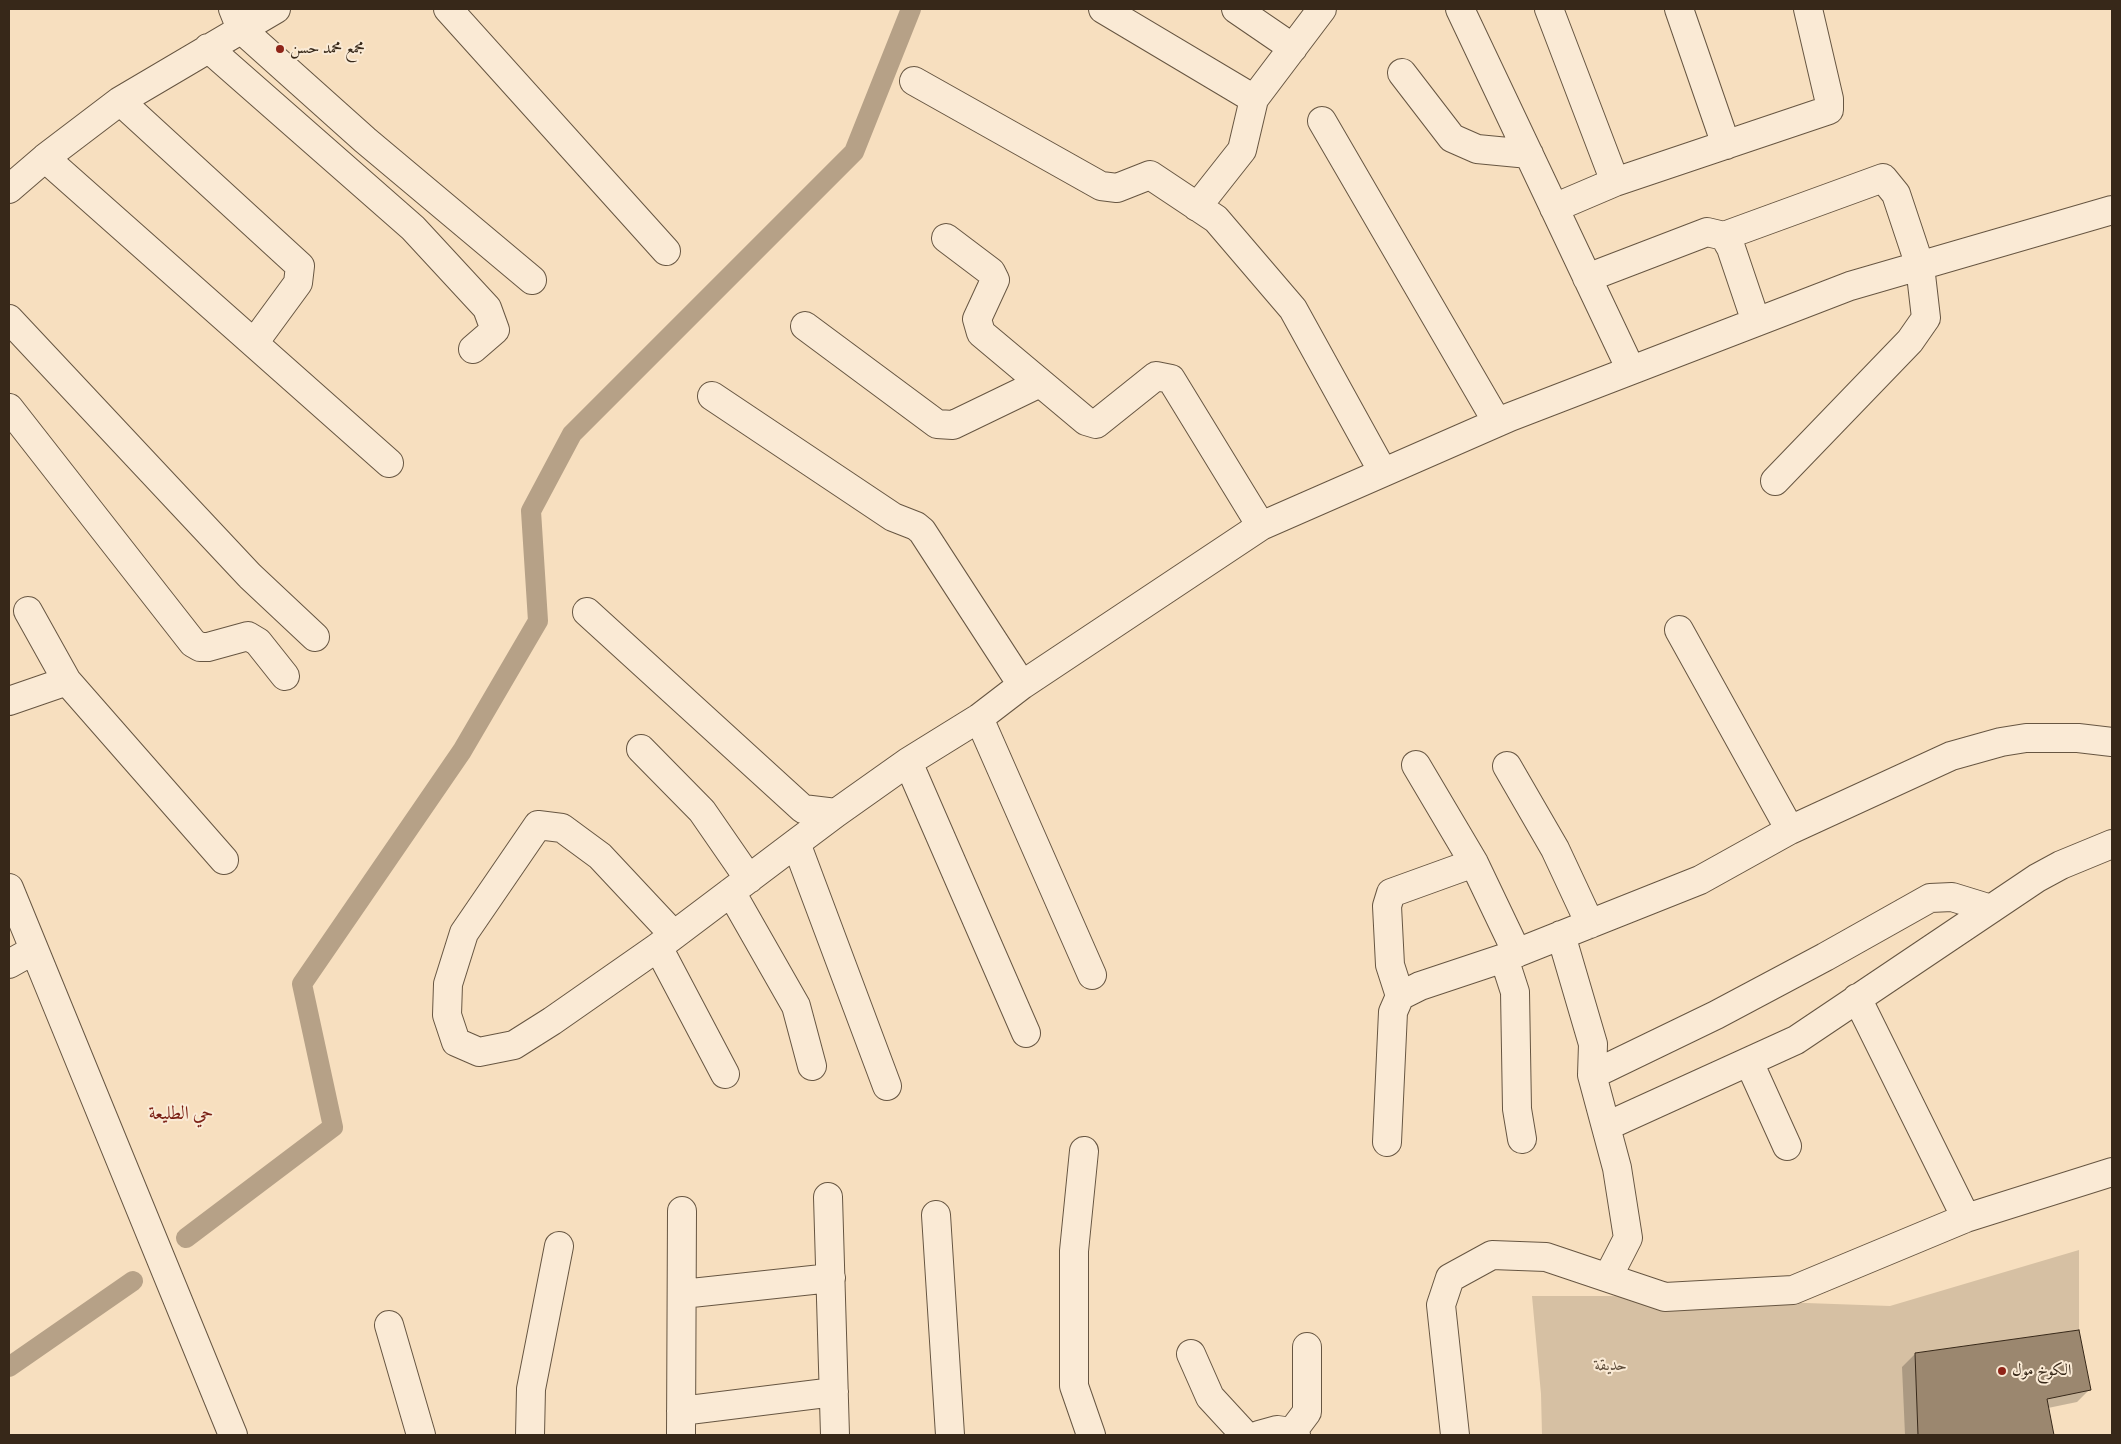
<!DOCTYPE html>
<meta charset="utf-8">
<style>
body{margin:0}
#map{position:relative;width:2121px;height:1444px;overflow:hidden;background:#f7dfbf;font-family:"Libre Bodoni",serif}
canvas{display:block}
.frame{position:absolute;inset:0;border:10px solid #372819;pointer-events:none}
</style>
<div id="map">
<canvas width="2121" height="1444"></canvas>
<div class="frame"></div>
</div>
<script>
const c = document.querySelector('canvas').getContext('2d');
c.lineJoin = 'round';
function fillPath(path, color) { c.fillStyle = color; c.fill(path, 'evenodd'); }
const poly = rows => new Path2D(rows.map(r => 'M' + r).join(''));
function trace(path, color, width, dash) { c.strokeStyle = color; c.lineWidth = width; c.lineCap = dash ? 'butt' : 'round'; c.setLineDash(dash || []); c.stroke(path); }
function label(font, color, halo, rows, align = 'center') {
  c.font = font + ' "Libre Bodoni",Amiri,serif'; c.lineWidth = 4; c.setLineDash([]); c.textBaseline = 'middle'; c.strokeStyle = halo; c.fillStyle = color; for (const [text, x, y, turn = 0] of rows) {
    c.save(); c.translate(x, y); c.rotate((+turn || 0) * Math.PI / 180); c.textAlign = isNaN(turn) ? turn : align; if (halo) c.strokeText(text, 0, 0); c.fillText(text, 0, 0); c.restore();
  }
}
fillPath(poly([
 [2079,1250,2079,1330,1915,1353,1918,1435,1542,1435,1541,1394,1532,1296,1610,1296,1890,1306]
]), '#d6c0a3');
fillPath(poly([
 [1915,1354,2090,1389,2077,1402,2048,1408,2053,1435,1905,1435,1902,1367]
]), '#0003');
trace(poly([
 [186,1238,333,1127,302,984,462,751,538,621,531,511,572,434,854,152,911,9],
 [9,1367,133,1281]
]), '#b6a187', 20);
const building = poly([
 [2079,1330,2091,1390,2047,1399,2054,1435,1918,1435,1915,1353,2079,1330]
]);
fillPath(building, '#9b876f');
trace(building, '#372819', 1);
const minor = poly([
 [233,9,241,29,365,140,532,280],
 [448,9,666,251],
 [1103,9,1254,99],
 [1236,9,1293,48],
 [1460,9,1631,370],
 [1549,9,1615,182,1554,208],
 [1679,9,1726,145],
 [208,48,413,228,487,308,495,330,473,349],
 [1402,73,1452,138,1477,149,1529,154],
 [914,81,1101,186,1117,188,1150,175,1216,219,1293,309,1383,472],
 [120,101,300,266,298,283,254,343],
 [1322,121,1497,422],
 [45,158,389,463],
 [1615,182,1829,110,1829,99,1808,9],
 [9,189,45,158,120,101,276,9],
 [1197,207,1242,150,1254,99,1322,9],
 [1724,236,1883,178,1896,194,1920,266,1926,318,1910,341,1775,481],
 [946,238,991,272,995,280,977,319,981,333,1086,421,1096,424,1156,376,1171,379,1261,526],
 [1587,278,1707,232,1724,236,1731,248,1756,322],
 [9,319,250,576,315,637],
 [805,326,937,424,953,425,1040,383],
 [712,396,893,517,916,526,922,531,1022,685],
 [9,408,193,643,200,647,208,647,248,636,258,642,285,676],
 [28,611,67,681,224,860],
 [587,612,803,809,836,813],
 [1679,630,1790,830],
 [9,701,67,681],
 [979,718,1092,975],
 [641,749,702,811,749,879],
 [908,762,1026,1033],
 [1416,765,1474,863,1517,953],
 [1507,766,1555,849,1590,924],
 [796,843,887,1086],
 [9,888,233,1435],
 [731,892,796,1006,812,1066],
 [674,935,600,856,562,828,538,825,464,933,448,984,447,1015,456,1042,479,1052,514,1045,552,1021,658,947,674,935,796,843,836,813,908,762,979,718,1022,685,1261,526,1510,417,1850,286,2112,210],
 [1561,935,1593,1044,1592,1075,1617,1168,1628,1238,1608,1277],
 [658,947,725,1074],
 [1504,958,1515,992,1517,1109,1522,1139],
 [9,964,34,950],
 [1400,996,1390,965,1387,906,1391,893,1474,863],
 [1857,998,1966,1218],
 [1749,1062,1787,1146],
 [1592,1075,1716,1015,1825,957,1930,898,1952,897,1991,909],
 [1607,1126,1796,1040,2037,878,2061,865,2112,844],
 [1387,1142,1393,1012,1400,996,1420,986,1504,958,1700,880,1790,830,1951,756,2001,742,2026,738,2078,738,2112,742],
 [1084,1151,1074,1251,1074,1386,1091,1435],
 [828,1197,835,1435],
 [936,1215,950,1435],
 [682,1294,831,1278],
 [389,1325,421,1435],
 [1191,1354,1210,1397,1245,1435],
 [681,1411,834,1392],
 [1292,1432,1307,1412,1307,1347],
 [530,1435,531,1389,559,1246],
 [681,1435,682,1211],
 [1259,1435,1277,1430,1292,1432,1296,1435],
 [1455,1435,1441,1305,1450,1278,1492,1255,1546,1257,1665,1297,1793,1290,1966,1218,2112,1172]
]);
trace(minor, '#675642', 30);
trace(minor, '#faead5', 28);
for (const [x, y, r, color] of [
 [280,49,5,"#8f2418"],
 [2002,1371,5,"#8f2418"]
]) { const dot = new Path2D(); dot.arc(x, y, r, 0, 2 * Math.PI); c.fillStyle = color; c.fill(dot); trace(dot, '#faead5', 2); }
label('16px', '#372819', '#faead5', [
 ["مجمع محمد حسن",290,49],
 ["الكوخ مول",2012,1371]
], 'left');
label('italic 16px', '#5f4e3c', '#faead5', [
 ["حديقة",1611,1366]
]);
label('19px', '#7a1f14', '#faead5', [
 ["حي الطليعة",181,1114]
]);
</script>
